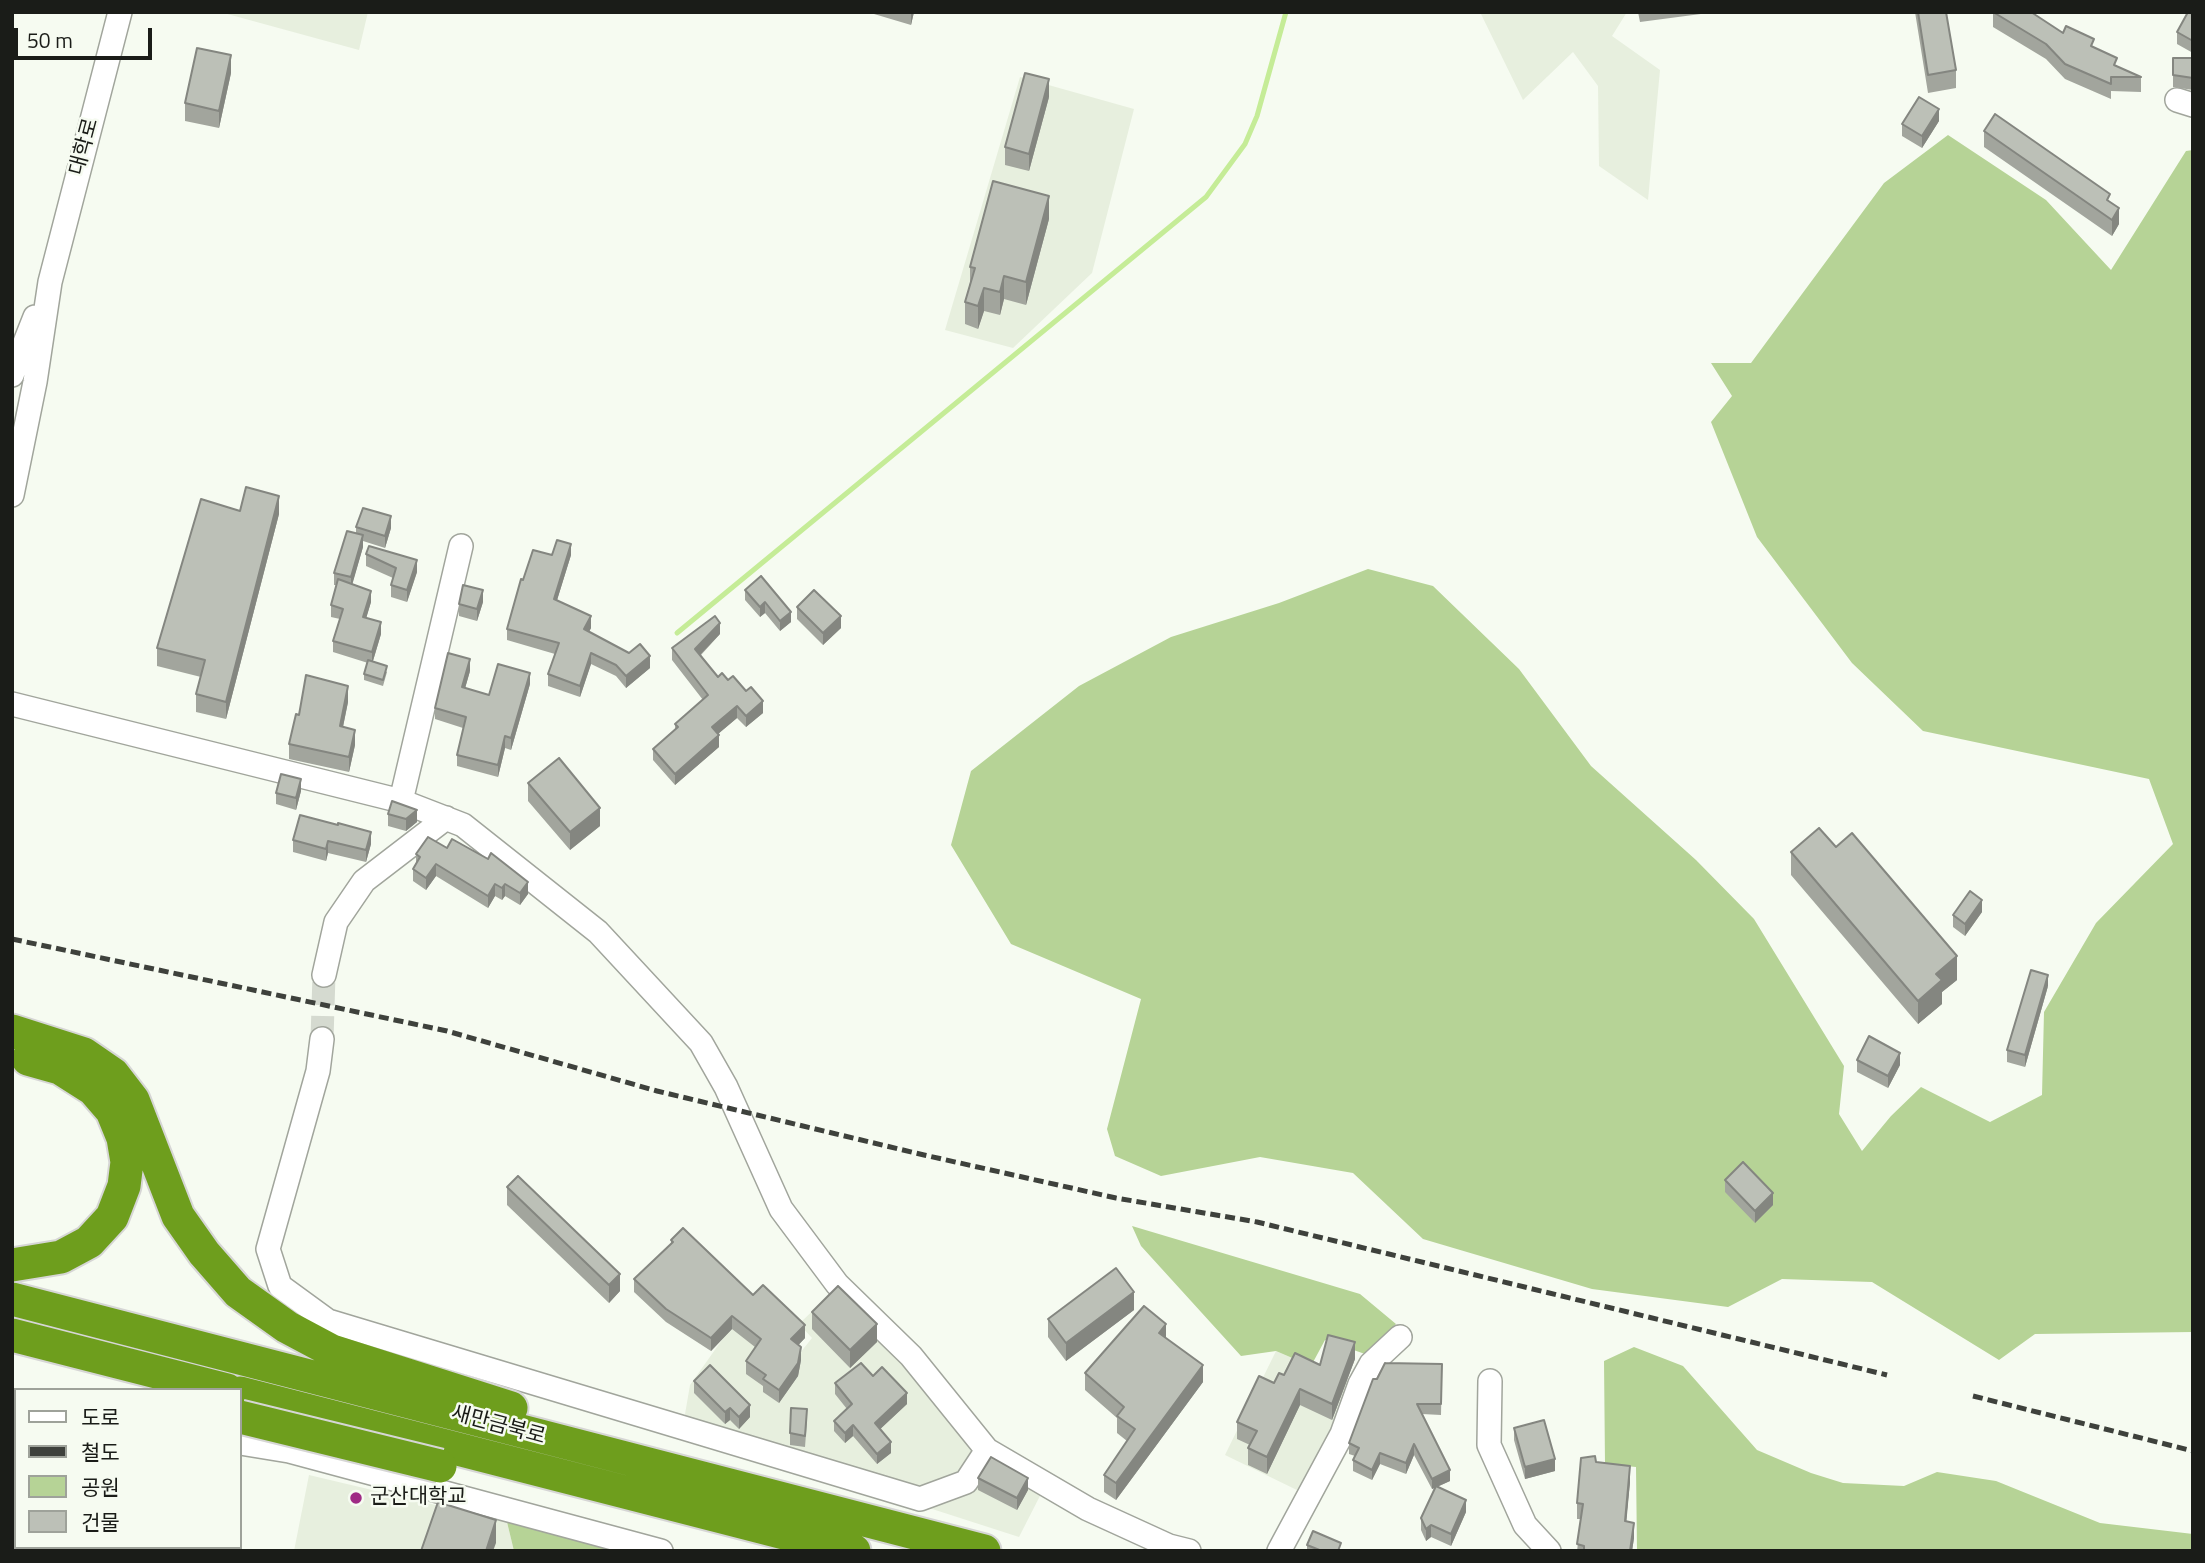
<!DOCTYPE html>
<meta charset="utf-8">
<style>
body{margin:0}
#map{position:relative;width:2205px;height:1563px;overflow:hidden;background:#f6fbf1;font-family:"Titillium Web","Noto Sans KR",sans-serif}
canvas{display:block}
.frame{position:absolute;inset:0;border:14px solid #1a1c18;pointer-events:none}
.legend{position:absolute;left:14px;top:1388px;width:228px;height:161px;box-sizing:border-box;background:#f6fbf1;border:2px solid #9ea29a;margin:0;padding:9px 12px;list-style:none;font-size:21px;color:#1a1c18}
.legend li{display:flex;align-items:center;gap:14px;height:35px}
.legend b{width:35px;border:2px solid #9ea29a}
.scale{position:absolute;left:14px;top:28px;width:138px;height:32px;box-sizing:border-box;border:4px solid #1a1c18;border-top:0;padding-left:9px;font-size:21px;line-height:24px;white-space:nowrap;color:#1a1c18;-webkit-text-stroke:5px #f6fbf1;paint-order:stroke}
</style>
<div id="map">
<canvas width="2205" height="1563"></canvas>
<div class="frame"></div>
<ul class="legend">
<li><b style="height:9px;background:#fff"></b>도로</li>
<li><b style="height:9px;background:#3e413c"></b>철도</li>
<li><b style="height:19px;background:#b6d396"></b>공원</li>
<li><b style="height:19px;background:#bcc0b7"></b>건물</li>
</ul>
<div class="scale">50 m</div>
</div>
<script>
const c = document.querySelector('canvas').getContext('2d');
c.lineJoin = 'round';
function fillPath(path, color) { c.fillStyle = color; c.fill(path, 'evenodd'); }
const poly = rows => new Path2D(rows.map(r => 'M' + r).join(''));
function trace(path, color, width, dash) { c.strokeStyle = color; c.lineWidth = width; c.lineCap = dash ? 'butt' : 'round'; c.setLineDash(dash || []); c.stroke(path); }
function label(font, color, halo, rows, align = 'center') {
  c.font = font + ' "Titillium Web","Noto Sans KR",sans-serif'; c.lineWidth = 5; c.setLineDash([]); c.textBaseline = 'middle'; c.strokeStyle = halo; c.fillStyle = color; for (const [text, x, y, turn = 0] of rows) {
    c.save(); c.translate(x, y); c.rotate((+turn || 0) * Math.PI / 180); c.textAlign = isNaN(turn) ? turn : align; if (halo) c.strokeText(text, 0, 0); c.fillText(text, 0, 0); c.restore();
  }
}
fillPath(poly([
 [220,12,368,12,359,50],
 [1480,12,1627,12,1612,36,1660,70,1648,200,1599,166,1598,86,1573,52,1523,100],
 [1020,77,1134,109,1092,273,1013,348,945,330],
 [833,1291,1043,1490,1019,1537,926,1507,684,1420,690,1385,751,1299,800,1353,812,1338,799,1324],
 [1276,1351,1351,1383,1351,1392,1301,1492,1225,1455],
 [309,1475,507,1522,514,1551,294,1551],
 [31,1547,181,1547,180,1551,25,1551]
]), '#e7efde');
fillPath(poly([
 [1948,135,2046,200,2111,270,2186,151,2193,150,2193,1332,2035,1334,1999,1360,1872,1282,1782,1279,1728,1307,1592,1289,1423,1239,1353,1173,1260,1157,1161,1176,1115,1156,1107,1129,1141,999,1011,944,951,845,971,771,1079,686,1171,637,1279,603,1368,569,1433,586,1519,669,1591,766,1696,860,1754,919,1844,1066,1839,1114,1862,1151,1891,1116,1921,1087,1990,1122,2042,1095,2044,1012,2096,923,2173,844,2149,779,1923,731,1852,663,1757,537,1711,422,1732,396,1711,363,1751,363,1884,183],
 [1132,1226,1360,1294,1396,1324,1365,1354,1325,1340,1311,1366,1276,1351,1241,1356,1141,1246],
 [1634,1347,1683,1366,1757,1450,1811,1473,1843,1483,1904,1486,1937,1472,1996,1481,2100,1523,2193,1534,2193,1551,1637,1551,1636,1467,1605,1464,1604,1361],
 [507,1522,616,1549,621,1551,514,1551]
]), '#b6d396');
trace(poly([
 [677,633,1206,197,1245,144,1257,116,1286,12]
]), '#c5ec97', 5);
trace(poly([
 [322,1039,324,975],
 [12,1406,16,1407]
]), '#d5dad0', 23, [23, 11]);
const minor = poly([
 [2177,100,2193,105],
 [12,375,35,317],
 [12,495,35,382,50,282,120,12],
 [12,704,401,801,463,825,598,932,701,1043,726,1087,781,1209,837,1284,911,1356,987,1450,1088,1509,1169,1546,1189,1551],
 [401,801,461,546],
 [324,975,336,922,364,881,446,818],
 [322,1039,318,1071,268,1249,280,1286,328,1321,920,1499,966,1482,987,1450],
 [1490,1381,1489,1445,1525,1525,1549,1551],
 [240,1443,289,1451,661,1551],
 [1279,1551,1342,1434,1360,1384,1371,1364,1400,1337]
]);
const highway = poly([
 [12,1031,84,1054,113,1074,133,1100,178,1216,204,1253,238,1292,287,1327,332,1351,511,1408],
 [12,1265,61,1257,89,1242,112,1217,124,1186,127,1162,123,1138,112,1111,93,1089,60,1068,28,1059],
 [12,1299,984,1551],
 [12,1335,227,1390],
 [240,1393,854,1551],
 [12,1426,16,1425]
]);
trace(minor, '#a1a59c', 26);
trace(highway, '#d6d6d5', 37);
trace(minor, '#fff', 23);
trace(highway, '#6e9e1d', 33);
trace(poly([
 [12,939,447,1031,657,1091,924,1155,1116,1198,1257,1222,1887,1375],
 [1973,1396,2193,1451]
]), '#3e413c', 5, [10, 5]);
const highwayBridge = poly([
 [240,1417,440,1466]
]);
trace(highwayBridge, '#d6d6d5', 37, []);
trace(highwayBridge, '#6e9e1d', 33);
fillPath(poly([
 [874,12,914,12,911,25,874,14],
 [1638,12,1716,12,1640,22],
 [1915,12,1946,12,1956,70,1956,88,1928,93],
 [1993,12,2063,33,2094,48,2117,67,2141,77,2141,92,2111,91,2111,99,2065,79,2046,59,1993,27],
 [2193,14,2193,53,2177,44,2177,32],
 [2173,58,2193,58,2193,90,2173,87],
 [231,73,219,128,185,121,185,103],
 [1049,97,1029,171,1005,165,1005,147],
 [1939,121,1922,148,1902,136,1902,124],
 [1984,131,2110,202,2119,224,2112,236,1984,147],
 [1049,219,1026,305,1004,299,1000,315,984,311,978,329,965,324,965,302,970,283,970,267],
 [240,511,279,514,226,719,196,712,196,694,201,677,157,666,157,648],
 [356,527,391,528,385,548,363,541,363,547,352,584,371,602,366,618,381,634,373,661,387,672,383,686,364,680,364,674,368,663,333,652,333,641,340,619,331,617,331,605,336,585,334,585,334,573,356,533],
 [366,554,417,572,407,602,391,597,391,585,393,578,366,566],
 [552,555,571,555,557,600,591,628,589,632,650,668,626,688,616,676,591,664,580,697,548,686,548,674,555,654,507,640,507,629],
 [761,576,791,622,780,631,765,613,760,617,745,600,745,590],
 [483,602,477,621,459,616,459,604],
 [797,607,841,628,823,645,797,619],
 [720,634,701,655,718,677,728,680,763,713,746,727,737,718,718,734,719,747,675,785,653,760,653,749,675,729,675,724,703,700,672,660,672,648],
 [470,671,465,688,489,695,530,684,511,750,505,748,498,777,457,766,457,755,463,728,435,719,435,708],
 [348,702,343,727,355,745,349,772,289,759,289,744,299,715],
 [528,783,600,826,570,850,528,801],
 [301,791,296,810,276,804,276,793],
 [388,814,417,822,406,831,388,826],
 [338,825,371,844,366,862,328,853,326,861,293,852,293,840],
 [428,837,528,894,520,905,505,896,502,900,495,896,488,908,436,876,426,890,413,881,413,869,416,863,416,854],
 [1836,847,1957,980,1942,992,1942,1004,1918,1024,1791,875,1791,852],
 [1982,912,1965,936,1953,927,1953,915],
 [2048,986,2025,1067,2007,1062,2007,1050],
 [1857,1060,1900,1065,1888,1088,1857,1072],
 [1725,1180,1773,1205,1755,1223,1725,1192],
 [507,1187,620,1291,609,1303,507,1205],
 [671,1240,753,1295,805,1338,798,1345,801,1360,798,1376,779,1403,763,1392,763,1386,746,1374,746,1361,755,1347,732,1329,711,1351,666,1322,634,1292,634,1279,671,1244],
 [1134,1310,1066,1361,1048,1337,1048,1319],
 [812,1312,877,1342,850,1368,812,1329],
 [1166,1338,1203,1382,1116,1500,1104,1492,1104,1475,1127,1441,1117,1433,1117,1418,1085,1390,1085,1373],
 [1355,1359,1332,1420,1300,1405,1267,1474,1248,1465,1248,1448,1250,1445,1237,1439,1237,1422,1274,1383,1284,1375,1320,1365],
 [1442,1364,1441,1415,1422,1414,1450,1481,1437,1487,1466,1512,1451,1546,1431,1537,1426,1541,1421,1530,1421,1518,1435,1488,1432,1489,1414,1455,1406,1474,1380,1464,1372,1480,1353,1471,1353,1460,1355,1456,1349,1454,1349,1443,1377,1379],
 [873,1376,907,1404,880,1429,891,1453,877,1464,853,1436,845,1443,834,1431,834,1421,847,1409,835,1394,835,1383],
 [694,1381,750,1417,739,1429,730,1420,725,1424,694,1393],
 [807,1421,805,1447,790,1445,790,1433],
 [1514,1428,1555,1471,1525,1479,1514,1440],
 [1596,1462,1630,1482,1626,1521,1634,1538,1632,1551,1577,1551,1581,1519,1577,1519,1577,1503],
 [978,1478,1028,1490,1017,1510,978,1490],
 [1307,1545,1341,1551,1307,1551]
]), '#a2a59d');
fillPath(poly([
 [911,12,914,12,911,25],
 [231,55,231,73,219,128,219,111],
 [1049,79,1049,97,1029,171,1029,154],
 [1939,109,1939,121,1922,148,1922,136],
 [1049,196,1049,219,1026,305,1026,282],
 [2119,208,2119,224,2112,236,2112,220],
 [1004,276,1004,299,1000,315,1000,292],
 [984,288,984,311,978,329,978,306],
 [279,496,279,514,226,719,226,702],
 [391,516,391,528,385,548,385,536],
 [363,535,363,547,351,589,351,577],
 [571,544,571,555,554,610,554,599],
 [417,560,417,572,407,602,407,590],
 [483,590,483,602,477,621,477,609],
 [371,591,371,602,363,629,363,617],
 [765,602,765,613,760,617,760,607],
 [791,612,791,622,780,631,780,621],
 [591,616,591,628,584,641,584,629],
 [841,616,841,628,823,645,823,633],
 [381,622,381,634,372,664,372,652],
 [720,623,720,634,695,660,695,649],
 [591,653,591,664,580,697,580,686],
 [650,656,650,668,626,688,626,676],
 [470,659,470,671,462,699,462,687],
 [530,673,530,684,511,750,511,738],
 [348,686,348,702,340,741,340,726],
 [763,701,763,713,746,727,746,716],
 [737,706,737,718,712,739,712,727],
 [355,730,355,745,349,772,349,757],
 [719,735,719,747,675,785,675,774],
 [505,736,505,748,498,777,498,765],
 [301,779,301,791,296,810,296,798],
 [600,808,600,826,570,850,570,832],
 [417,810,417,822,406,831,406,819],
 [371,832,371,844,366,862,366,850],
 [328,841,328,853,326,861,326,849],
 [436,864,436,876,426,890,426,878],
 [528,882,528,894,520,905,520,893],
 [495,884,495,896,488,908,488,896],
 [505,884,505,896,502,900,502,888],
 [1982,900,1982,912,1965,936,1965,924],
 [1957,956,1957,980,1942,992,1942,1004,1918,1024,1918,1001,1936,974],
 [2048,975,2048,986,2025,1067,2025,1055],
 [1900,1053,1900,1065,1888,1088,1888,1076],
 [1773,1193,1773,1205,1755,1223,1755,1211],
 [620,1274,620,1291,609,1303,609,1285],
 [1134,1292,1134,1310,1066,1361,1066,1343],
 [732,1316,732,1329,711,1351,711,1338],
 [877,1324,877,1342,850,1368,850,1350],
 [1166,1324,1166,1342,1159,1333],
 [805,1325,805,1338,791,1353,791,1339],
 [1355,1342,1355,1359,1332,1420,1332,1404],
 [801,1347,801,1360,798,1376,779,1403,779,1390],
 [1203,1365,1203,1382,1116,1500,1116,1483],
 [1300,1389,1300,1405,1267,1474,1267,1457],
 [907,1393,907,1404,875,1434,875,1423],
 [750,1405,750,1417,739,1429,739,1417],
 [730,1408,730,1420,725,1424,725,1412],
 [853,1425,853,1436,845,1443,845,1433],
 [891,1442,891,1453,877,1464,877,1454],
 [1414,1444,1414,1455,1406,1474,1406,1463],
 [1380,1453,1380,1464,1372,1480,1372,1470],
 [1555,1459,1555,1471,1525,1479,1525,1467],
 [1630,1466,1630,1482,1625,1537,1625,1521],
 [1450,1470,1450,1481,1432,1489,1432,1479],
 [1028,1478,1028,1490,1017,1510,1017,1498],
 [1466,1500,1466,1512,1451,1546,1451,1534],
 [496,1520,496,1543,493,1551,486,1551],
 [1634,1523,1634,1538,1632,1551,1630,1551],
 [1431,1525,1431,1537,1426,1541,1426,1529]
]), '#848680');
const building = poly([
 [1918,12,1946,12,1956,70,1928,75,1918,12],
 [1993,12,2031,12,2063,33,2066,26,2094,39,2091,46,2117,58,2114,65,2141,77,2111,77,2111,84,2065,64,2046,44,1993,12],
 [2188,12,2193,14,2193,41,2177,32,2188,12],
 [197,48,231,55,219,111,185,103,197,48],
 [2173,58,2193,58,2193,78,2173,75,2173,58],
 [1025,73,1049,79,1029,154,1005,147,1025,73],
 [1919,97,1939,109,1922,136,1902,124,1919,97],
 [1995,114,2110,194,2107,200,2119,208,2112,220,1984,131,1995,114],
 [993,181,1049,196,1026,282,1004,276,1000,292,984,288,978,306,965,302,975,268,970,267,993,181],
 [246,487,279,496,226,702,196,694,205,660,157,648,201,499,240,511,246,487],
 [363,508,391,516,385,536,356,527,363,508],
 [347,531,363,535,351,577,334,573,347,531],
 [557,540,571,544,554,599,591,616,584,629,629,653,640,644,650,656,626,676,616,665,591,653,580,686,548,674,559,643,507,629,521,579,523,580,533,550,552,555,557,540],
 [369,546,417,560,407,590,391,585,396,568,366,554,369,546],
 [761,576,791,612,780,621,765,602,760,607,745,590,761,576],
 [338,579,371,591,363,617,381,622,372,652,333,641,343,609,331,605,338,579],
 [463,585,483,590,477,609,459,604,463,585],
 [814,590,841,616,823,633,797,607,814,590],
 [715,616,720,623,695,649,718,677,722,673,728,680,733,676,746,691,751,687,763,701,746,716,737,706,712,727,719,735,675,774,653,749,678,727,675,724,708,695,672,648,715,616],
 [448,653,470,659,462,687,489,695,498,664,530,673,511,738,505,736,498,765,457,755,466,717,435,708,448,653],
 [368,660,387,666,383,680,364,674,368,660],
 [306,675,348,686,340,726,355,730,349,757,289,744,296,714,299,715,306,675],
 [559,758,600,808,570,832,528,783,559,758],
 [281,774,301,779,296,798,276,793,281,774],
 [392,801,417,810,406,819,388,814,392,801],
 [300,815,338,825,338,823,371,832,366,850,328,841,326,849,293,840,300,815],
 [1819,828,1836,847,1852,833,1957,956,1936,974,1942,980,1918,1001,1791,852,1819,828],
 [428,837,447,848,452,839,488,859,491,853,528,882,520,893,505,884,502,888,495,884,488,896,436,864,426,878,413,869,420,857,416,854,428,837],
 [1970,891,1982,900,1965,924,1953,915,1970,891],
 [2031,970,2048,975,2025,1055,2007,1050,2031,970],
 [1869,1036,1900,1053,1888,1076,1857,1060,1869,1036],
 [1743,1162,1773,1193,1755,1211,1725,1180,1743,1162],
 [518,1176,620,1274,609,1285,507,1187,518,1176],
 [683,1228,753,1295,763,1285,805,1325,791,1339,801,1347,798,1363,779,1390,763,1379,766,1375,746,1361,761,1339,732,1316,711,1338,666,1309,634,1279,673,1242,671,1240,683,1228],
 [1116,1268,1134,1292,1066,1343,1048,1319,1116,1268],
 [838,1286,877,1324,850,1350,812,1312,838,1286],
 [1144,1306,1166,1324,1159,1333,1203,1365,1116,1483,1104,1475,1135,1429,1117,1416,1124,1407,1085,1373,1144,1306],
 [1328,1335,1355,1342,1332,1404,1300,1389,1267,1457,1248,1448,1257,1431,1237,1422,1259,1376,1274,1383,1279,1373,1284,1375,1295,1353,1320,1365,1328,1335],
 [861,1363,873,1376,882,1367,907,1393,875,1423,891,1442,877,1454,853,1425,845,1433,834,1421,852,1404,835,1383,861,1363],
 [1385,1363,1442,1364,1441,1404,1417,1404,1450,1470,1432,1479,1414,1444,1406,1463,1380,1453,1372,1470,1353,1460,1359,1448,1349,1443,1373,1379,1377,1379,1385,1363],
 [710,1365,750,1405,739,1417,730,1408,725,1412,694,1381,710,1365],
 [791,1408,807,1409,805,1436,790,1433,791,1408],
 [1544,1420,1555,1459,1525,1467,1514,1428,1544,1420],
 [1595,1456,1596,1462,1630,1466,1625,1521,1634,1523,1630,1551,1613,1550,1613,1551,1584,1551,1584,1546,1577,1544,1583,1504,1577,1503,1581,1458,1595,1456],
 [991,1457,1028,1478,1017,1498,978,1478,991,1457],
 [1436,1486,1466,1500,1451,1534,1431,1525,1426,1529,1421,1518,1436,1486],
 [438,1502,496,1520,486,1551,421,1551,438,1502],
 [1313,1531,1341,1543,1338,1551,1322,1551,1307,1545,1313,1531]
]);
fillPath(building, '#bcc0b7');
trace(building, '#848680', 2);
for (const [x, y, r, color] of [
 [356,1498,7,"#9f2b85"]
]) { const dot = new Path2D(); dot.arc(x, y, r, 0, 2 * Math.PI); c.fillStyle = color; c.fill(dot); trace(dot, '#f6fbf1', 2.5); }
label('21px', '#1a1c18', '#f6fbf1', [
 ["대학로",85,147,-75],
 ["새만금북로",498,1426,15]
]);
label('21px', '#1a1c18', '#f6fbf1', [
 ["군산대학교",370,1498]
], 'left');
</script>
